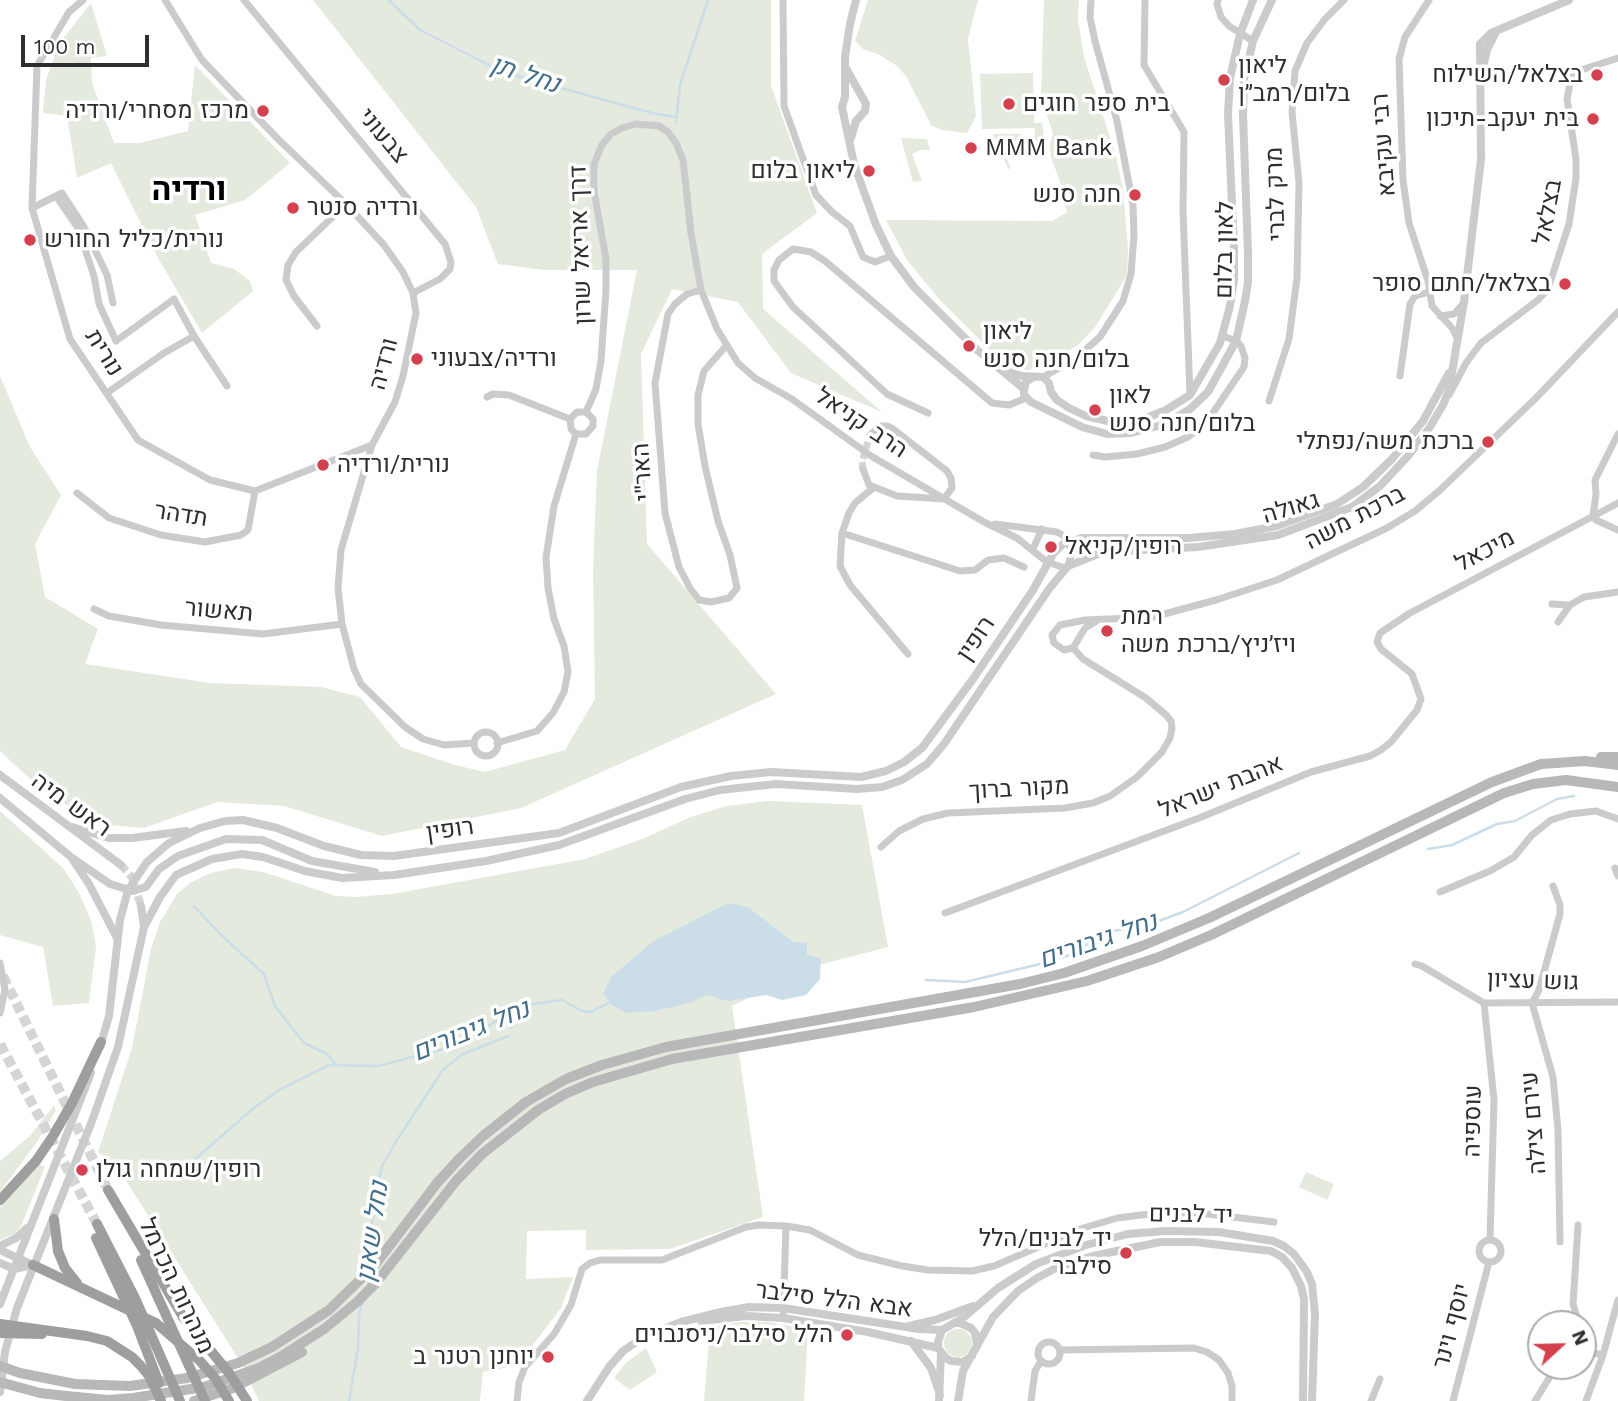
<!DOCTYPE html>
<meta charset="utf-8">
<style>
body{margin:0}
#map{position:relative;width:1618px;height:1401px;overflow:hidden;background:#fff;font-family:"Work Sans",sans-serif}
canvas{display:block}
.north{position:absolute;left:1527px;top:1310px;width:70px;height:70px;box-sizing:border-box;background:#fff;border:2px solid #ababab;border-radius:50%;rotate:68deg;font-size:19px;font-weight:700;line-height:28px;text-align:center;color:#2e2e2e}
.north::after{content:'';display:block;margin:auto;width:24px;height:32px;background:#d5404e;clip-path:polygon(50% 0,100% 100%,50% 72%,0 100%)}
.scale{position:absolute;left:21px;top:35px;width:128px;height:32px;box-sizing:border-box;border:4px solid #2e2e2e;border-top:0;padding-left:9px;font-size:21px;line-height:24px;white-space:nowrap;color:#2e2e2e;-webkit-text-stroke:5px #fff;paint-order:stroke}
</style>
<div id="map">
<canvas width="1618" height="1401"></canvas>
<div class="north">N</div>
<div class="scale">100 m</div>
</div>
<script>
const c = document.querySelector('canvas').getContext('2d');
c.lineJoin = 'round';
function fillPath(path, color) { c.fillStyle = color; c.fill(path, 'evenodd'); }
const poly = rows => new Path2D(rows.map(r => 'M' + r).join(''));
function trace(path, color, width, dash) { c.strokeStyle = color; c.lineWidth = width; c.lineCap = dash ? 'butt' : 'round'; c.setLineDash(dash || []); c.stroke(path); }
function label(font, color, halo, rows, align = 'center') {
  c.font = font + ' "Work Sans",Heebo,sans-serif'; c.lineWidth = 7; c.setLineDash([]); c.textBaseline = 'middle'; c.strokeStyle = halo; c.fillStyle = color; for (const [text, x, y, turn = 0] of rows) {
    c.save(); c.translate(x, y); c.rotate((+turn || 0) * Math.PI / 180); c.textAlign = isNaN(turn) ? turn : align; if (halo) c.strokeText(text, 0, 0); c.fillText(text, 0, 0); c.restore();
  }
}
fillPath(poly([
 [313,0,771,0,771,86,817,213,762,254,763,309,882,412,791,373,738,302,672,289,641,354,647,544,776,694,521,808,382,836,284,806,217,802,144,828,96,824,39,787,0,751,0,376,30,447,61,495,35,544,45,597,98,629,85,664,210,683,321,687,360,697,401,747,455,765,485,772,565,750,595,699,593,570,597,471,637,270,544,270,498,264,476,207],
 [868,0,978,0,968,39,976,116,967,133,941,130,931,125,906,76,897,66,880,55,863,49,855,41],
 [1044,0,1079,0,1078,19,1084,57,1116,156,1123,190,1128,249,1127,275,1096,326,1078,345,1044,365,1027,370,1006,364,995,355,939,299,907,260,886,220,1052,221,1066,213,1067,210,1064,204,1070,200,1070,196,1068,189,1062,187,1051,157,1050,144,1053,134,1041,96],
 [91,3,107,56,91,58,92,83,114,143,140,143,188,131,195,65,290,163,245,200,195,215,211,263,234,269,250,281,253,291,202,333,158,258,111,163,77,178,67,116,43,113,46,80,59,44],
 [1033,73,1034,123,1042,123,1045,143,1022,150,1015,149,1015,153,1006,157,1011,168,1008,169,993,134,1021,134,1023,140,1035,135,1035,128,982,129,980,74],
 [901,138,927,139,930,150,921,150,912,154,922,181,913,182],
 [768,801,862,805,888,947,815,966,732,1006,763,1217,670,1249,586,1250,586,1230,527,1231,526,1279,573,1277,561,1308,526,1354,509,1367,483,1372,480,1401,259,1401,241,1363,120,1171,98,1152,132,1048,151,949,160,922,177,894,190,883,211,873,234,868,263,872,336,896,356,897,392,894,585,859,645,838,688,818,726,806],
 [0,811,64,869,79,893,91,920,96,946,89,1003,53,1006,43,947,0,935],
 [54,1105,56,1110,37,1142,0,1192,0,1161,30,1136],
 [40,1164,45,1167,21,1226,14,1234,0,1240,0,1207],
 [1306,1172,1334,1184,1327,1200,1299,1187],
 [739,1322,768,1322,808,1329,804,1401,704,1401,710,1328],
 '944 1343a14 14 0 1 1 28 0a14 14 0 1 1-28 0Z',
 [646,1348,657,1372,630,1390,614,1378,626,1363]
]), '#e4eadd');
fillPath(poly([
 [728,903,748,907,793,942,807,943,807,955,821,958,820,979,806,995,782,1000,766,995,728,1001,707,995,689,1003,655,1011,626,1013,612,1005,603,993,612,976,654,941]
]), '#cadde8');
trace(poly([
 [389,0,420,30,503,72,652,113,676,117],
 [676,122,680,85,708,0],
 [1428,849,1452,845,1497,824,1515,821,1557,799,1574,796],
 [194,906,221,935,264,974,275,1006,304,1043,327,1054,335,1064],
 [926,980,965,982,1036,965,1070,955,1107,932,1148,925,1183,912,1299,853],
 [511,1028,518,1008],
 [172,1179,255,1107,281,1089,329,1065,378,1066,443,1049,488,1026,518,1008,528,1005,562,1000,582,1011,591,1012,612,1001],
 [371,1264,369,1246,376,1195,382,1166,397,1140,443,1070,461,1055,508,1036],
 [367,1288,371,1274],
 [349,1401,358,1348,359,1315,363,1301]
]), '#cadde8', 2.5);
trace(poly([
 [863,469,862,462,870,435]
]), '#d5d5d5', 7, [7, 3.5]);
trace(poly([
 [121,865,132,877,141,906]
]), '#d5d5d5', 8, [8, 4]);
trace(poly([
 [3,976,108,1190],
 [0,1044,97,1224]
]), '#d5d5d5', 10, [10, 5]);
trace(poly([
 [83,0,69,12,37,66,32,208,70,339,138,440,210,480,255,491,372,445],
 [165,0,202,60,278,139,346,204,384,245,403,272,413,293,416,313,403,376,395,402,372,445,341,550,338,588,342,624,354,669,361,684,405,727,423,739,444,745,474,743],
 [244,0,445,244,451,262,450,269,440,279,413,293],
 [783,0,784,106,816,195,832,212,850,226,863,257,875,262,891,256],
 [1145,0,1144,65,1184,132,1183,212,1190,394],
 [1218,0,1217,4,1221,17,1229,26,1253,41],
 [1429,0,1405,37,1399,59,1403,180,1409,223,1428,281,1432,306,1453,329,1457,338],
 [56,196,78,228,94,276,99,304,116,341,174,299,194,336],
 [32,208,62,193,84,227,107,275,113,303],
 [701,290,687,294,675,304,668,314,655,383,665,513,679,567,690,588,699,600,711,602,729,598,737,588,730,555,718,521,705,466,698,424,698,395,704,371,726,346],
 [1440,316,1454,314,1462,305],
 [317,326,294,296,286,280,288,265,296,252,346,204],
 [1400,376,1410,304,1415,296,1429,292],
 [1043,377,1075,359,1100,337,1123,301,1131,274,1134,235,1133,205,1117,121,1095,41,1090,17,1091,0],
 [107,393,164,353,194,336,227,386],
 [1449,395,1466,363,1481,343,1538,300,1548,289,1569,224,1576,178,1576,159,1567,99,1571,78,1581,70,1618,58],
 [487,397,493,394,509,395,570,419],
 [1269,401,1289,339,1297,278,1299,183,1292,112,1295,71,1307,43,1325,19,1344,0],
 [586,412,596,389,601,361,606,290,606,259,594,191,594,164,602,145,611,134,622,128,636,124,659,126,668,132,676,143,683,160,691,233,701,290,717,329,738,363,755,378,792,399,871,456,984,522,1017,538,1047,562,1065,568],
 [928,413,887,394,793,307,774,281,774,270,779,260,793,249,811,252,825,261,992,403,1009,405,1026,398],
 [576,434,586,434,593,426,593,419,586,412],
 [576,434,571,429,570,419,577,412,586,412],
 [1618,434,1595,480,1596,494,1593,516,1596,520,1618,530],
 [1093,455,1105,457,1137,454,1165,447,1188,437,1206,423,1244,367,1245,358,1241,346,1236,341,1223,336],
 [863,469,869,485,897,496,944,499,952,488,951,478,947,471,893,429,887,426,880,426,870,435],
 [873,488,855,503,849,513,842,533,840,566,850,585,908,654],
 [77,493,109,518,161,535,205,542,241,535,248,530,255,491],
 [995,524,1057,532,1064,536,1070,547,1071,555,1068,566],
 [842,533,960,571,975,570,988,560,1004,558,1024,567],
 [1033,549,1042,529],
 [1552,604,1570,605,1584,597,1618,592],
 [94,609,109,616,161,625,263,634,342,624],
 [1098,620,1085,628,1073,648,1064,650,1054,643,1052,635,1060,625,1085,620,1153,617,1216,600,1277,580,1387,528,1415,511,1439,491,1536,398,1618,312],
 [1558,622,1570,605],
 '474 744a12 12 0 1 1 24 0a12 12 0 1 1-24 0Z',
 [497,743,537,731,553,713,564,692,568,672,564,646,554,619,548,588,546,557,554,506,576,434],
 [881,847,899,831,923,819,948,813,1065,808,1093,803,1110,796,1137,777,1162,752,1170,738,1172,728,1171,721,1166,715,1146,698,1083,659,1073,648],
 [1615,868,1618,876],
 [1553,886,1560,905,1560,914,1539,990,1532,1003,1553,1077,1558,1130,1560,1242],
 [1440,892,1490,871,1514,857,1532,835,1551,820,1570,814,1596,811,1618,819],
 [945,913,1199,818,1311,772,1370,756,1381,750,1391,742,1417,710,1421,699,1412,674,1381,649,1377,642,1380,633,1410,613,1618,503],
 [0,963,5,990,0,1013],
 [1415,964,1422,966,1484,1003,1618,1002],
 [1484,1003,1494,1100,1490,1239],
 [1578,1225,1573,1304,1579,1324],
 '1479 1251a11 11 0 1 1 22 0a11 11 0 1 1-22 0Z',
 [783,1318,786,1226],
 [1583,1336,1588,1351],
 '1038 1353a11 11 0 1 1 22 0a11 11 0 1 1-22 0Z',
 [1060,1350,1194,1348,1207,1352,1219,1360,1228,1373,1232,1386,1232,1401],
 [1583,1351,1603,1355],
 [517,1401,519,1382,525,1367,554,1334,571,1305,582,1269,590,1263,600,1260,662,1260,746,1227,759,1225,786,1226,810,1230,858,1255,902,1266,928,1270,972,1271,994,1266,1080,1229,1117,1218,1158,1213,1199,1213,1274,1222],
 [1031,1401,1035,1371,1041,1361],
 [1371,1401,1380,1379],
 [1453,1401,1489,1262],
 [1535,1401,1551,1375,1560,1366],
 [1586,1401,1603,1355,1618,1300]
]), '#cbcbcb', 7);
trace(poly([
 [856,0,850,24,845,57,845,97,842,107,854,164,876,225,891,256,914,287,976,349,1024,389],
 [847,70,866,104,865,111,856,121,851,138],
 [1482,72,1487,50,1496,32],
 [1002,370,1022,376,1043,377,1049,383,1051,392,1057,400,1069,408,1086,416,1112,422,1141,420,1166,410,1190,395,1220,343,1230,306,1234,280,1234,249,1228,114,1230,78,1240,34,1253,0],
 [1032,378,1026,382,1024,389,1024,395,1031,402,1082,427,1107,434,1131,433,1166,424,1190,409,1208,392,1236,341,1245,301,1248,282,1248,254,1243,115,1244,79,1253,41,1272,0],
 [0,775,121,865],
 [0,798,71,857,89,884,117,938],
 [72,827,109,838,132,838,186,831],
 [71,857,110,884,133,891,146,887,159,869,178,856,226,839,262,840,312,861,375,872],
 [141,906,144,927],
 [100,1047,109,1016,120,920,128,890,147,862,169,843,200,828,225,821,243,820,277,828,324,846,361,855,394,856,559,833,681,787,731,776,771,772,861,777,886,771,904,762,922,748,973,679,1033,590,1053,554,1063,544,1082,538,1188,538,1235,534,1277,526,1337,504,1363,487,1392,459,1423,421,1449,373],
 [0,1246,16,1238,27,1228],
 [0,1250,33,1265],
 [0,1263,14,1269,33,1265],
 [0,1304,91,1073],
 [701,1321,746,1316,783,1318,868,1332,938,1348],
 [954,1323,960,1323,971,1328,975,1333,977,1344],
 [909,1326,935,1320,973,1306],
 [911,1341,931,1368,940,1395],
 [972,1356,963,1362,951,1361,946,1358,938,1348,938,1342,942,1330,963,1318,998,1288,1036,1264,1086,1245,1128,1234,1165,1231,1219,1232,1273,1241,1284,1246,1294,1254,1307,1272,1312,1284,1315,1314,1312,1401],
 [0,1392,5,1352,17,1308,92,1121,118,1047,144,927,160,897,176,875,212,859,242,854,263,857,305,871,342,878,394,875,486,861,559,845,685,799,720,790,776,784,857,789,882,787,902,780,927,764,944,744,1049,589,1068,566,1103,552,1198,547,1278,535,1352,507,1380,486,1408,456,1428,430,1443,405,1449,390,1464,302,1481,159,1480,44,1491,33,1569,0],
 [587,1401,609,1367,623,1351,644,1337,681,1322,721,1312,749,1307,783,1308,919,1329,942,1330],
 [939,1401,941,1354],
 [958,1401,963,1371,993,1317,1018,1291,1037,1278,1056,1268,1093,1256,1160,1242,1195,1242,1271,1251,1282,1257,1292,1268,1301,1286,1304,1299,1303,1401]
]), '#cbcbcb', 8);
trace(poly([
 [1601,757,1618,757],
 [0,1366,20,1373,75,1384,130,1386,187,1378,238,1363,272,1347,329,1310,375,1265,437,1183,460,1158,483,1136,526,1102,566,1079,602,1065,666,1047,1020,984,1064,973,1142,946,1209,918,1492,782,1541,764,1585,761,1618,765],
 [0,1382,40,1393,66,1396,108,1400,133,1398,204,1387,259,1368,280,1357,324,1329,357,1302,375,1284,456,1181,482,1154,538,1110,565,1094,593,1082,672,1059,974,1007,1087,981,1159,957,1211,935,1504,793,1533,784,1566,780,1618,787],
 [194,1401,233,1388,302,1352]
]), '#b8b8b8', 10);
trace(poly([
 [108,1190,183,1317,229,1373,247,1401],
 [0,1200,36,1161,53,1136,72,1103,101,1042],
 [54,1219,58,1251,65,1268,77,1283],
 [97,1224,135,1298,180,1401],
 [96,1238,137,1326,159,1383],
 [141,1260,205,1401],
 [33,1265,156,1323,200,1361,215,1378,229,1401],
 [0,1324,87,1336,107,1341,132,1357,141,1366,149,1376,161,1401],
 [0,1333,42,1334]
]), '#9e9e9e', 10);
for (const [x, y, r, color] of [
 [1597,75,7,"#d5404e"],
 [1224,80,7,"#d5404e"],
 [1009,104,7,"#d5404e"],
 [263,111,7,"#d5404e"],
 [1593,119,7,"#d5404e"],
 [971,148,7,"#d5404e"],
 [869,171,7,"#d5404e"],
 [1135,195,7,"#d5404e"],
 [293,208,7,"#d5404e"],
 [30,240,7,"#d5404e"],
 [1565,284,7,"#d5404e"],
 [969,346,7,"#d5404e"],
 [417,359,7,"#d5404e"],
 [1095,410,7,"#d5404e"],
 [1488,442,7,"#d5404e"],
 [323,465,7,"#d5404e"],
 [1051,547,7,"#d5404e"],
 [1107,631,7,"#d5404e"],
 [82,1170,7,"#d5404e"],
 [1126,1253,7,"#d5404e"],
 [847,1335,7,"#d5404e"],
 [548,1357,7,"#d5404e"]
]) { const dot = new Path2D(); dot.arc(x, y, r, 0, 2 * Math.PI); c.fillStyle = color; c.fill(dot); trace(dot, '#fff', 2.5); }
label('24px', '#2e2e2e', '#fff', [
 ["ליאון",1238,66],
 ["בלום/רמב״ן",1238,94],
 ["בצלאל/השילוח",1583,75,"right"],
 ["בית ספר חוגים",1023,104],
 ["מרכז מסחרי/ורדיה",249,111,"right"],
 ["בית יעקב-תיכון",1579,119,"right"],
 ["MMM Bank",985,148],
 ["ליאון בלום",855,171,"right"],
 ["חנה סנש",1121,195,"right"],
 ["ורדיה סנטר",307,208],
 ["נורית/כליל החורש",44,240],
 ["בצלאל/חתם סופר",1551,284,"right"],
 ["ליאון",983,332],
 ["בלום/חנה סנש",983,360],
 ["ורדיה/צבעוני",431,359],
 ["לאון",1109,396],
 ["בלום/חנה סנש",1109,424],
 ["ברכת משה/נפתלי",1474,442,"right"],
 ["נורית/ורדיה",337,465],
 ["רופין/קניאל",1065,547],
 ["רמת",1121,617],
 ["ויז׳ניץ/ברכת משה",1121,645],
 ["רופין/שמחה גולן",96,1170],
 ["יד לבנים/הלל",1112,1239,"right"],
 ["סילבר",1112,1267,"right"],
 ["הלל סילבר/ניסנבוים",833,1335,"right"],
 ["יוחנן רטנר ב",534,1357,"right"]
], 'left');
label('24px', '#2e2e2e', '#fff', [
 ["צבעוני",383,136,50],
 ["רבי עקיבא",1384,145,-94],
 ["מרק לברי",1276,194,-92],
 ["בצלאל",1548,212,-79],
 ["דרך אריאל שרון",581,245,-92],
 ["לאון בלום",1225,250,-89],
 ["נורית",104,353,58],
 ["ורדיה",384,364,-75],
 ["הרב קניאל",861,423,34],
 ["האר\"י",643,472,-94],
 ["גאולה",1291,508,-17],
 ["תדהר",181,515,9],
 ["ברכת משה",1355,518,-28],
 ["מיכאל",1485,551,-28],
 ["תאשור",219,611,5],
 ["רופין",976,639,-56],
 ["אהבת ישראל",1221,787,-22],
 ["מקור ברוך",1019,789,-3],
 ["ראש מיה",71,805,36],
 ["רופין",450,830,-8],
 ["גוש עציון",1533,981,2],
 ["עוספיה",1473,1121,-89],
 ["עירם צילה",1534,1123,-95],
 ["יד לבנים",1191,1215,1],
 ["מנהרות הכרמל",176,1286,65],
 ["אבא הלל סילבר",834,1300,7],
 ["יוסף וינר",1452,1326,-75]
]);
label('italic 26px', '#436f88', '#fff', [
 ["נחל תן",525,75,18],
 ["נחל גיבורים",1098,941,-19],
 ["נחל גיבורים",471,1031,-22],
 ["נחל שאנן",373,1232,-82]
]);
label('bold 32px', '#000', '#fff', [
 ["ורדיה",189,191]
]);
</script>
